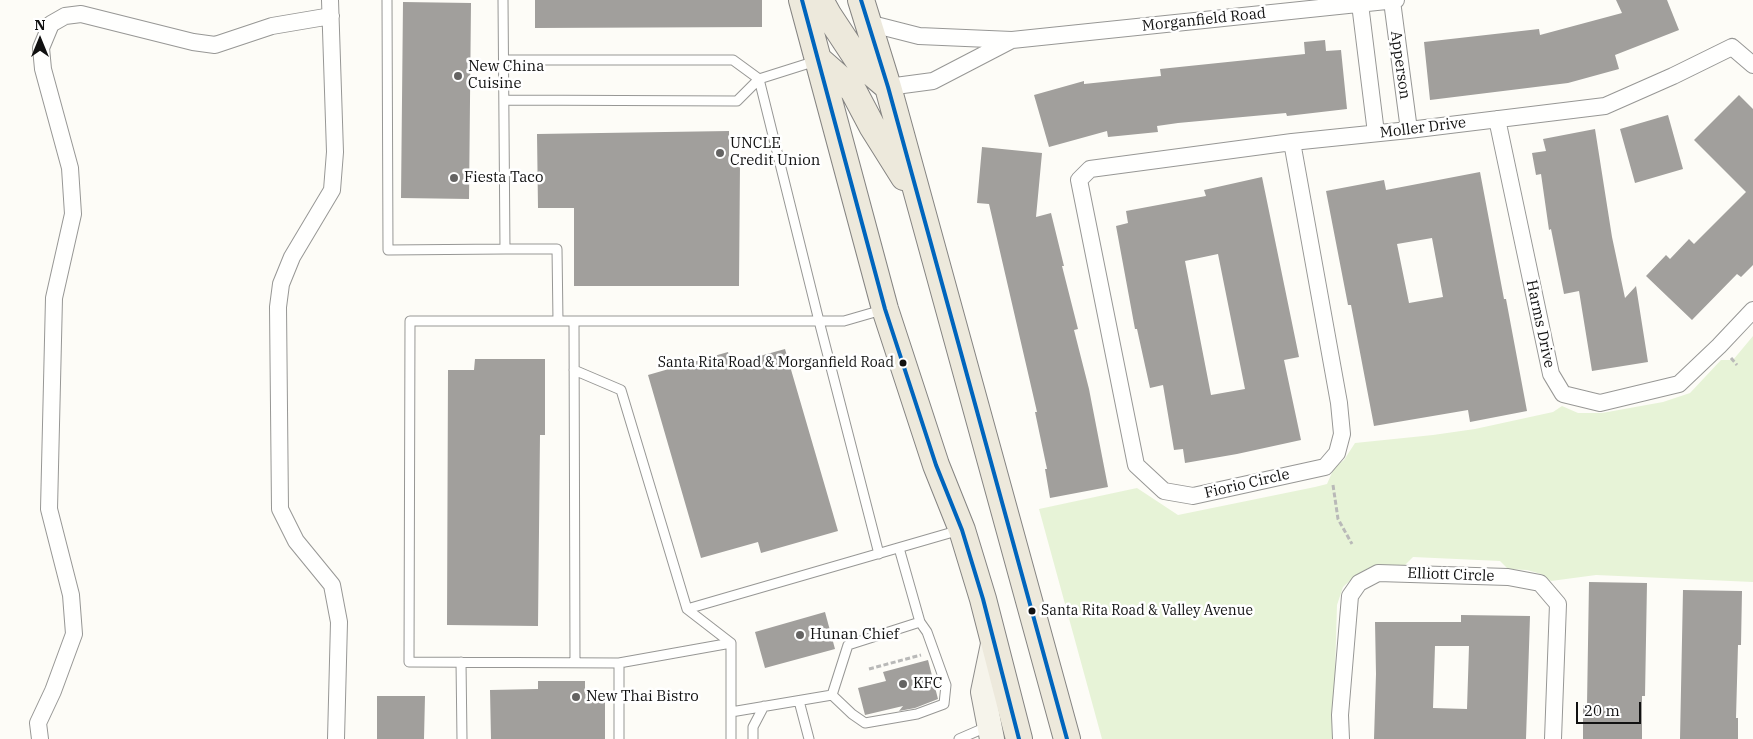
<!DOCTYPE html>
<style>
body{margin:0}
#map{position:relative;width:1753px;height:739px;overflow:hidden;background:#fdfcf7;font-family:"IBM Plex Serif",serif}
canvas{display:block}
.north{position:absolute;left:15px;top:15px;width:50px;height:50px;-webkit-text-stroke:4px #fff;paint-order:stroke;rotate:0deg;font-size:14px;font-weight:700;line-height:20px;text-align:center;color:#111}
.north::after{content:'';display:block;margin:auto;width:18px;height:22px;background:#111;clip-path:polygon(50% 0,100% 100%,50% 72%,0 100%)}
.scale{position:absolute;left:1576px;top:702px;width:65px;height:22px;box-sizing:border-box;border:2px solid #111;border-top:0;padding-left:6px;font-size:15px;line-height:18px;white-space:nowrap;color:#111;-webkit-text-stroke:4px #fff;paint-order:stroke}
</style>
<div id="map">
<canvas width="1753" height="739"></canvas>
<div class="north">N</div>
<div class="scale">20 m</div>
</div>
<script>
const c = document.querySelector('canvas').getContext('2d');
c.lineJoin = 'round';
function fillPath(path, color) { c.fillStyle = color; c.fill(path, 'evenodd'); }
const poly = rows => new Path2D(rows.map(r => 'M' + r).join(''));
function trace(path, color, width, dash) { c.strokeStyle = color; c.lineWidth = width; c.lineCap = dash ? 'butt' : 'round'; c.setLineDash(dash || []); c.stroke(path); }
function label(font, color, halo, rows, align = 'center') {
  c.font = font + ' "IBM Plex Serif",serif'; c.lineWidth = 5; c.setLineDash([]); c.textBaseline = 'middle'; c.strokeStyle = halo; c.fillStyle = color; for (const [text, x, y, turn = 0] of rows) {
    c.save(); c.translate(x, y); c.rotate((+turn || 0) * Math.PI / 180); c.textAlign = isNaN(turn) ? turn : align; if (halo) c.strokeText(text, 0, 0); c.fillText(text, 0, 0); c.restore();
  }
}
fillPath(poly([
 [1753,336,1753,582,1596,575,1551,581,1541,574,1527,570,1508,569,1500,561,1413,557,1405,565,1383,565,1372,567,1355,576,1343,587,1337,605,1333,739,1102,739,1039,509,1137,488,1178,515,1315,487,1327,484,1334,468,1344,460,1355,443,1433,435,1475,429,1553,412,1562,406,1578,413,1602,413,1663,402,1690,393,1721,360,1733,360]
]), '#e7f3d7');
fillPath(poly([
 [535,0,762,0,762,27,535,28],
 [1616,0,1667,0,1679,30,1615,55,1619,69,1568,83,1430,100,1424,42,1539,29,1540,35,1622,13],
 [403,2,471,3,469,199,401,198],
 [1325,40,1326,51,1341,50,1347,109,1287,116,1286,113,1178,123,1157,126,1158,132,1108,137,1107,131,1049,147,1034,95,1084,81,1084,84,1161,76,1160,69,1305,54,1304,42],
 [1739,95,1753,109,1753,265,1741,277,1737,274,1692,320,1646,276,1666,255,1670,259,1689,239,1694,244,1746,192,1694,140],
 [1668,115,1683,169,1635,183,1620,129],
 [1595,129,1612,237,1625,298,1636,286,1648,362,1592,371,1579,291,1564,294,1551,229,1549,230,1541,174,1536,175,1532,153,1546,151,1543,139],
 [729,131,729,164,740,163,739,286,574,286,574,208,538,208,537,134],
 [982,147,1042,153,1036,217,1051,213,1064,266,1062,266,1078,329,1074,330,1089,389,1108,487,1050,498,1045,469,1047,469,1035,412,1037,412,989,204,977,203],
 [1480,172,1504,299,1506,299,1527,411,1470,422,1468,410,1374,426,1351,305,1348,305,1326,191,1384,180,1386,190],
 [1432,238,1443,297,1409,303,1397,244],
 [1262,177,1299,357,1284,360,1301,440,1237,454,1185,463,1183,449,1174,450,1163,385,1150,388,1137,329,1135,329,1116,226,1128,223,1126,211,1206,196,1204,190],
 [1218,254,1245,389,1211,395,1185,261],
 [785,349,838,531,761,553,758,542,701,558,648,375,728,352,731,364],
 [475,359,545,359,545,435,540,435,538,626,447,625,448,370,474,370],
 [1589,582,1647,583,1645,696,1642,696,1642,739,1583,739,1583,705,1587,705],
 [1683,590,1742,591,1741,645,1738,645,1736,718,1738,718,1738,739,1680,739],
 [825,612,835,649,765,668,755,632],
 [1461,615,1530,616,1526,739,1374,739,1376,674,1375,622,1461,622],
 [1435,646,1469,646,1467,709,1433,708],
 [928,660,938,699,915,708,899,711,903,706,865,715,858,688,886,681,883,672],
 [538,681,585,681,585,694,605,694,605,739,491,739,490,690,538,689],
 [377,696,425,696,424,739,377,739]
]), '#a19f9c');
const lane = poly([
 [387,0,388,250,505,249],
 [503,0,505,249,557,249,558,321],
 [504,60,733,60,759,79,819,321,879,554],
 [504,100,737,101,759,79,816,61],
 [574,321,575,663],
 [574,370,621,390,687,609,731,643,731,739],
 [687,609,960,530],
 [731,643,619,663,409,662,410,321,844,321,882,310],
 [461,662,462,739],
 [619,663,619,739],
 [832,695,852,714,865,723,917,714,944,704,946,685,927,632,920,622],
 [799,701,809,739],
 [731,712,832,695,848,645,920,622,899,548],
 [753,739,753,727,764,706],
 [959,739,989,726]
]);
const street = poly([
 [330,0,335,152,332,190,292,257,281,284,278,307,280,509,296,541,332,585,339,622,336,739],
 [1392,1,1409,130],
 [1360,4,1376,133],
 [868,23,919,36,1012,40,1396,0],
 [888,87,933,81,1010,41],
 [1497,119,1551,374,1563,394,1600,403,1679,384,1719,346,1753,310],
 [1292,142,1339,403,1342,434,1337,453,1325,467,1193,496,1164,491,1136,465,1079,180,1090,169,1292,142,1409,130,1605,106,1673,76,1732,47,1753,65],
 [40,739,38,723,53,691,74,634,71,595,49,509,54,298,73,214,70,168,43,69,41,48,51,24,65,16,81,14,193,42,215,45,272,26,331,16],
 [1341,739,1340,715,1350,596,1359,583,1378,573,1508,577,1540,583,1558,604,1553,739]
]);
const secondary = poly([
 [992,739,983,692,993,644]
]);
const primary = poly([
 [802,0,885,309,936,465,962,530,983,599,1019,739],
 [820,0,829,16,860,63,888,87],
 [861,0,888,87,1067,739],
 [819,60,853,90,872,126,904,177]
]);
trace(lane, '#979795', 11);
trace(street, '#979795', 18);
trace(secondary, '#8e8d8b', 26);
trace(primary, '#858482', 28);
trace(poly([
 [1731,358,1737,365],
 [1333,485,1338,519,1352,544],
 [869,669,921,655]
]), '#b9b9b8', 3, [5, 2.5]);
trace(lane, '#fffffe', 9);
trace(street, '#fffffe', 16);
trace(secondary, '#f6f4eb', 24);
trace(primary, '#ede9dc', 26);
trace(poly([
 [802,0,885,309,936,465,962,530,983,599,1019,739],
 [861,0,888,87,1067,739]
]), '#0065bd', 4);
for (const [x, y, r, color] of [
 [458,76,5,"#646362"],
 [720,153,5,"#646362"],
 [454,178,5,"#646362"],
 [903,363,4.5,"#111"],
 [1032,611,4.5,"#111"],
 [800,635,5,"#646362"],
 [903,684,5,"#646362"],
 [576,697,5,"#646362"]
]) { const dot = new Path2D(); dot.arc(x, y, r, 0, 2 * Math.PI); c.fillStyle = color; c.fill(dot); trace(dot, '#fff', 2); }
label('14px', '#111', '#fff', [
 ["Santa Rita Road & Morganfield Road",894,363],
 ["Santa Rita Road & Valley Avenue",1041,611,"left"]
], 'right');
label('15px', '#111', '#fff', [
 ["Morganfield Road",1204,20,-6],
 ["Apperson",1400,65,82],
 ["Moller Drive",1423,128,-7],
 ["Harms Drive",1540,324,78],
 ["Fiorio Circle",1247,484,-13],
 ["Elliott Circle",1451,575,2]
]);
label('15px', '#111', '#fff', [
 ["New China",468,67],
 ["Cuisine",468,84],
 ["UNCLE",730,144],
 ["Credit Union",730,161],
 ["Fiesta Taco",464,178],
 ["Hunan Chief",810,635],
 ["KFC",913,684],
 ["New Thai Bistro",586,697]
], 'left');
</script>
